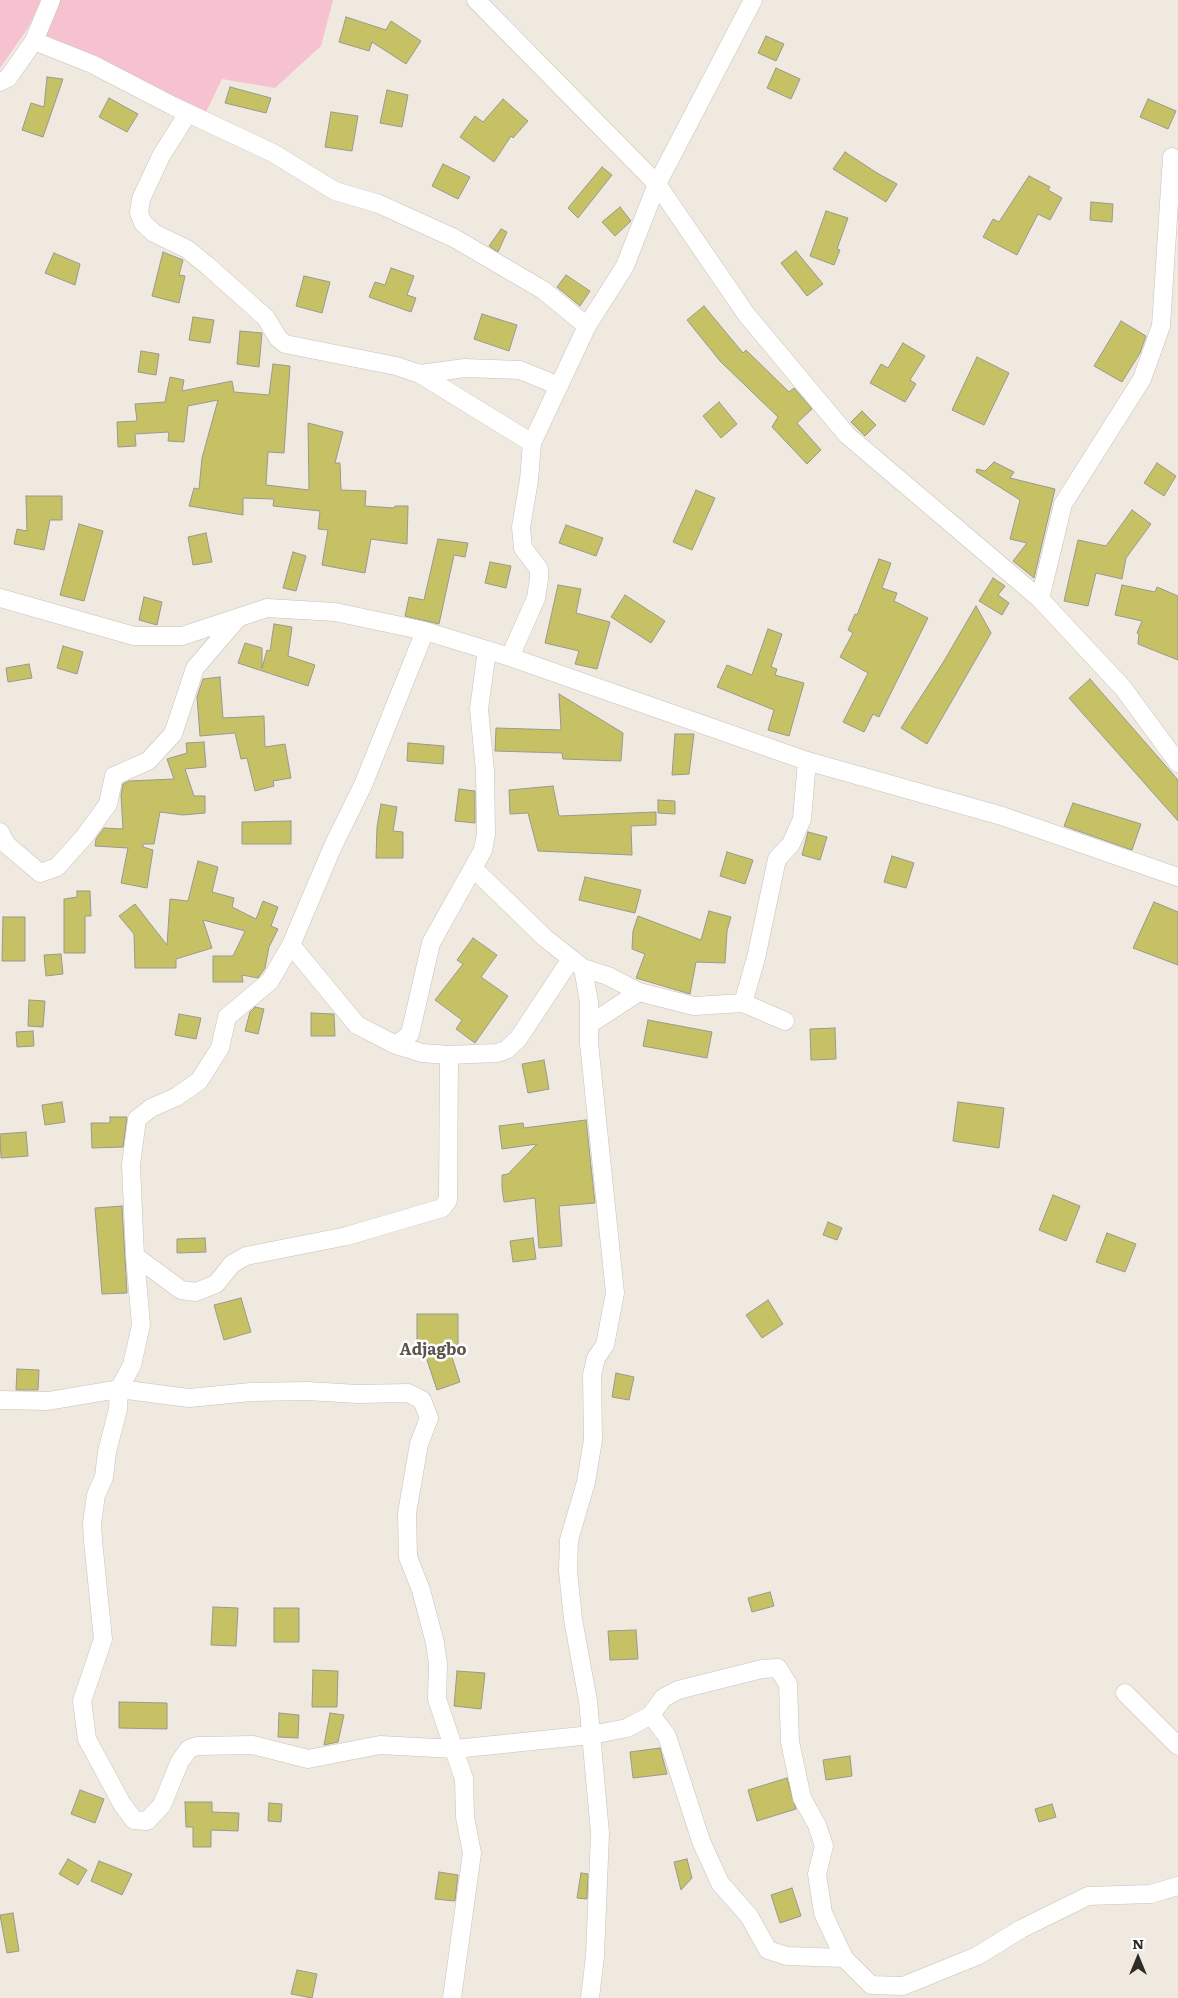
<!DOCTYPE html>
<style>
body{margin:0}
#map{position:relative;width:1178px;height:1998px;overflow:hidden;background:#f0e9e0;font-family:Literata,serif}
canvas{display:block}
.north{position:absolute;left:1113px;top:1933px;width:50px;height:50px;-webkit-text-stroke:4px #fff;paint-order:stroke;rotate:0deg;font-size:14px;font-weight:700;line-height:20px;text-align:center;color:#2e2c28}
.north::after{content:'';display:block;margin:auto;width:18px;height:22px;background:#2e2c28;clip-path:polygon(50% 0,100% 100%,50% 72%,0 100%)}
</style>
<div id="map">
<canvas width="1178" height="1998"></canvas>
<div class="north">N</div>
</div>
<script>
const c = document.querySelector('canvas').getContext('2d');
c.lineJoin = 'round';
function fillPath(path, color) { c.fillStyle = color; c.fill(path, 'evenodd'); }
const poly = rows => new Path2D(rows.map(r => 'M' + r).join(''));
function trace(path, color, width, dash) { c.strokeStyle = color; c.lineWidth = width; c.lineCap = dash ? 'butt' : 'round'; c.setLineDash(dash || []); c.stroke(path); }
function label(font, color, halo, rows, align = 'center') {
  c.font = font + ' Literata,serif'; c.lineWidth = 5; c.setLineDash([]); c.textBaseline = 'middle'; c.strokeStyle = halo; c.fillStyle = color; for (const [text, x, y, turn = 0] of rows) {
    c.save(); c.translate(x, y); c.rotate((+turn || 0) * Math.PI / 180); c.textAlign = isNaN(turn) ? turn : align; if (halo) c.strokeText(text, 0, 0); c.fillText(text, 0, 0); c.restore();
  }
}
fillPath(poly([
 [0,0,41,0,28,28,0,68],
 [60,0,333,0,321,46,275,88,222,79,205,114,44,34]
]), '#f6c2cf');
const building = poly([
 [346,17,386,30,391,21,421,41,406,64,372,42,369,51,339,42,346,17],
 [766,36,784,44,776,61,758,53,766,36],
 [776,68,800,79,791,99,767,88,776,68],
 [47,77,63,79,43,137,22,130,31,103,44,107,47,77],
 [230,87,271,98,266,113,225,103,230,87],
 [387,90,408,95,402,127,380,123,387,90],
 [109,98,138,114,127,132,99,117,109,98],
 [503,99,528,121,513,138,511,136,494,162,460,137,475,116,483,122,503,99],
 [1148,99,1176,111,1168,129,1140,117,1148,99],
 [331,112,358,116,352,151,325,147,331,112],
 [845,152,877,173,897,184,886,202,833,169,845,152],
 [443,164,470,177,458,199,432,186,443,164],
 [602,167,612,175,578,218,568,208,602,167],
 [1029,176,1050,187,1048,190,1062,198,1050,220,1038,214,1017,255,983,237,993,219,999,222,1029,176],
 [1091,202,1113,204,1112,222,1090,220,1091,202],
 [620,207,631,221,615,236,602,222,620,207],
 [826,211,848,218,837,249,840,250,834,265,810,256,826,211],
 [501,229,507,232,498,252,489,246,501,229],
 [796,251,823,284,807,296,781,263,796,251],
 [163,252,183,260,179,275,185,276,179,303,152,296,163,252],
 [54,253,80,264,75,285,45,273,54,253],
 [391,268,414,276,407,295,416,298,411,312,369,297,375,282,385,285,391,268],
 [566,275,590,291,580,306,557,287,566,275],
 [304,276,330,282,322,313,296,306,304,276],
 [704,306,743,353,746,350,789,392,794,388,812,409,797,423,821,450,807,464,772,427,778,417,720,361,687,320,704,306],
 [482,314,517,325,509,351,474,339,482,314],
 [193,317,214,320,210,343,189,340,193,317],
 [1121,321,1146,336,1140,353,1122,382,1094,366,1121,321],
 [240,331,262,333,259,367,237,364,240,331],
 [903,343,925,356,910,380,916,384,905,402,870,383,881,364,888,368,903,343],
 [141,351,159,354,156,375,138,372,141,351],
 [977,357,1009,373,984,425,952,410,977,357],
 [273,364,290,366,284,453,268,452,266,485,309,490,308,423,343,432,335,463,340,463,341,490,366,491,365,506,394,508,395,506,408,506,407,544,371,539,365,573,322,565,328,530,318,529,320,511,273,506,274,499,243,498,243,515,189,506,194,488,199,489,202,458,218,400,188,406,184,442,168,441,169,432,135,434,136,446,118,447,117,422,137,421,135,404,165,402,170,377,184,380,182,391,232,381,234,392,269,395,273,364],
 [719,402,737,424,721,438,703,416,719,402],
 [862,411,876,425,865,436,851,422,862,411],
 [994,462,1014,472,1010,478,1055,489,1034,578,1013,561,1027,543,1010,539,1020,500,976,472,977,469,985,471,994,462],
 [1157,463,1176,476,1164,496,1144,483,1157,463],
 [696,490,715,498,692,550,673,542,696,490],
 [26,496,62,496,62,520,50,520,44,550,14,544,17,529,27,531,26,496],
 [1132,510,1151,524,1126,558,1122,579,1096,573,1088,606,1064,601,1078,540,1106,546,1132,510],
 [79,524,103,531,84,601,60,595,79,524],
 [566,525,603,538,596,556,559,543,566,525],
 [206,533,212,562,193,565,188,537,206,533],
 [438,539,468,543,465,557,454,555,439,624,405,616,409,597,424,600,438,539],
 [293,552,306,556,296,591,283,588,293,552],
 [879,559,891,563,882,588,897,593,894,601,928,618,879,717,873,714,864,732,843,722,868,673,840,657,853,633,848,630,855,614,857,615,879,559],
 [490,562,511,566,506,588,485,583,490,562],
 [993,578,1005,586,998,595,1009,603,1002,615,979,601,993,578],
 [558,585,581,589,576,613,610,622,597,669,575,664,579,651,545,643,558,585],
 [1122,585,1155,592,1157,587,1178,596,1178,660,1138,644,1139,634,1137,633,1142,621,1115,615,1122,585],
 [625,595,665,621,651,643,611,617,625,595],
 [144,597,162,602,157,625,139,620,144,597],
 [976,606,991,633,927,744,901,728,944,661,976,606],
 [274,624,292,627,288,656,315,665,308,686,238,663,245,643,262,648,262,668,267,650,270,651,274,624],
 [768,629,782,634,771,667,777,669,775,675,804,683,789,736,768,730,774,710,717,687,727,665,752,675,768,629],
 [63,646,83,652,77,674,57,668,63,646],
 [29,664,32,678,8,682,6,668,29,664],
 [220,677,223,718,264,716,265,747,285,744,291,778,273,781,274,786,255,791,247,758,241,759,235,733,200,736,197,697,203,679,220,677],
 [1090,679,1178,780,1178,821,1069,698,1090,679],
 [559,694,623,733,621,761,563,759,562,753,495,751,496,728,561,730,559,694],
 [675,734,694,734,689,774,672,775,675,734],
 [204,742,206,767,185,769,194,796,205,796,205,813,183,815,160,812,154,844,143,844,143,847,153,850,147,888,121,883,128,848,95,846,96,839,104,828,123,829,121,795,123,784,129,781,174,779,167,759,187,753,186,743,204,742],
 [408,743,444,746,443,764,407,761,408,743],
 [553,786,559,816,656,812,656,825,631,826,632,855,538,851,528,813,510,814,509,790,553,786],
 [459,789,475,791,475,823,455,821,459,789],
 [658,800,675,801,675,814,658,813,658,800],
 [1073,803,1141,824,1132,850,1064,826,1073,803],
 [381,804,397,807,393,831,403,832,403,858,376,858,377,827,381,804],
 [291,821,291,844,242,844,242,822,291,821],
 [808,832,827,837,820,860,802,855,808,832],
 [727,852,753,860,745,884,720,876,727,852],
 [892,856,914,863,906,888,884,882,892,856],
 [198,861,218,867,212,892,234,898,232,907,256,919,263,901,278,907,271,926,278,929,269,947,265,968,258,978,242,975,243,982,213,982,213,956,233,956,245,931,203,920,212,948,176,959,176,968,135,968,134,934,119,916,135,904,167,945,170,899,188,901,198,861],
 [585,877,641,890,635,913,579,900,585,877],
 [77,891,90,891,91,916,85,916,85,953,64,953,64,899,77,897,77,891],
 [1154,902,1178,912,1178,965,1133,948,1154,902],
 [709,911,731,917,727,931,725,963,696,962,690,994,636,978,645,954,632,949,633,931,638,916,701,940,709,911],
 [3,917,25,917,25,961,2,961,3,917],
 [473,938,497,955,481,977,508,996,475,1043,456,1029,462,1020,435,1000,463,964,457,960,473,938],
 [61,954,63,974,46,976,44,955,61,954],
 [29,1000,45,1001,43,1027,28,1026,29,1000],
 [255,1007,264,1009,258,1034,245,1031,250,1012,255,1007],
 [311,1013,334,1014,335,1036,311,1036,311,1013],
 [179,1014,201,1018,196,1039,175,1035,179,1014],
 [648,1020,712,1032,707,1058,643,1046,648,1020],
 [835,1028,836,1059,811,1060,810,1029,835,1028],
 [33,1031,34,1046,17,1047,16,1032,33,1031],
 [544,1060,549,1089,528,1093,522,1064,544,1060],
 [62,1102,65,1122,45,1125,42,1105,62,1102],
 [958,1102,1004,1108,999,1148,953,1141,958,1102],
 [110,1117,127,1117,123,1147,92,1148,91,1123,110,1123,110,1117],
 [586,1120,595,1203,559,1206,562,1246,539,1248,535,1198,504,1202,502,1188,502,1175,508,1174,537,1144,502,1149,499,1126,523,1123,524,1128,586,1120],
 [26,1132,28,1156,1,1158,0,1134,26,1132],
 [1053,1195,1080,1206,1066,1241,1039,1230,1053,1195],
 [122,1206,127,1293,102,1294,95,1208,122,1206],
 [828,1222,842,1228,837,1240,823,1235,828,1222],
 [1107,1233,1136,1244,1125,1272,1096,1262,1107,1233],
 [205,1238,206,1252,177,1253,177,1239,205,1238],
 [533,1238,536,1259,513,1262,510,1241,533,1238],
 [241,1298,251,1332,224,1340,214,1305,241,1298],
 [768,1300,783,1324,762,1338,746,1315,768,1300],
 [417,1314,458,1314,458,1345,448,1345,460,1382,437,1390,422,1345,417,1345,417,1314],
 [17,1369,39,1370,38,1390,16,1390,17,1369],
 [616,1373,634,1377,629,1400,612,1397,616,1373],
 [770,1592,774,1606,752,1612,748,1598,770,1592],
 [213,1607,238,1608,236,1646,211,1645,213,1607],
 [274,1608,299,1608,299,1642,274,1642,274,1608],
 [636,1630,638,1659,610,1660,608,1631,636,1630],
 [313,1670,338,1671,337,1707,312,1707,313,1670],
 [457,1671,485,1673,481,1709,454,1706,457,1671],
 [119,1702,167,1703,167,1729,119,1728,119,1702],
 [279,1713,299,1715,298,1738,278,1737,279,1713],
 [330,1713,344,1715,338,1742,324,1745,330,1713],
 [660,1748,667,1774,633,1778,630,1752,660,1748],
 [850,1756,852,1776,826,1780,823,1760,850,1756],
 [787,1778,796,1809,757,1821,748,1790,787,1778],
 [80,1790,104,1799,95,1823,71,1814,80,1790],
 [185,1802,212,1802,212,1812,239,1813,238,1831,211,1830,211,1847,193,1847,193,1827,186,1827,185,1802],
 [269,1803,282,1804,281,1822,268,1821,269,1803],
 [1052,1804,1056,1817,1039,1822,1035,1809,1052,1804],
 [68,1859,87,1870,78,1885,59,1874,68,1859],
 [687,1859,692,1878,681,1890,674,1862,687,1859],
 [99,1861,132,1874,122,1895,91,1881,99,1861],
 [439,1872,458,1875,455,1901,435,1899,439,1872],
 [581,1873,588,1874,587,1899,577,1898,581,1873],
 [792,1888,801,1916,780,1923,771,1895,792,1888],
 [13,1913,19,1951,7,1953,0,1915,13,1913],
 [297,1970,317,1974,312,1998,291,1994,297,1970]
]);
fillPath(building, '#c5c164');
trace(building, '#99998f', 1);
const street = poly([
 [476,0,657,184,746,314,847,435,1040,599,1123,688,1178,763],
 [34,41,92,64,173,106,273,153,335,191,379,204,454,238,543,290,587,326],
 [0,82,8,78,34,41,51,0],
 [188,113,161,156,141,199,139,213,143,223,154,233,187,249,208,266,266,318,278,338,285,344,396,366,420,374,532,443],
 [420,374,465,368,520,370,559,386],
 [0,598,134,636,182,636,267,608,335,612,425,631,510,657,807,761,1002,816,1178,877],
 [1040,599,1063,504,1142,379,1161,326,1172,157],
 [425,631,363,785,333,846,291,945,270,981,227,1017,220,1048,199,1081,176,1097,151,1108,137,1119,131,1165,135,1256,141,1325,132,1365,119,1389,118,1409,107,1452,104,1477,96,1495,92,1523,93,1541,103,1639,82,1701,87,1739,122,1804,134,1820,147,1821,162,1805,180,1761,189,1749,197,1746,253,1745,308,1759,380,1745,455,1749,591,1735,627,1728,651,1715,663,1698,678,1690,762,1669,778,1668,788,1684,790,1742,802,1798,817,1825,824,1846,817,1874,823,1913,844,1958,871,1985,903,1986,977,1956,1021,1929,1088,1896,1151,1894,1178,1886],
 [510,657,536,598,539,579,539,569,523,548,521,527,529,480,532,443,587,326,625,266,657,184,753,0],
 [0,832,6,844,40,873,57,867,84,837,108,804,114,776,148,761,173,734,195,668,238,618],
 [473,868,545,938,583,968,608,976,639,992,694,1006,743,1003,785,1021],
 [291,945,357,1025,396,1045,410,1034,431,943,483,850,486,834,485,771,479,709,487,650],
 [583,968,589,1002,589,1043,615,1293,605,1345,596,1358,592,1375,593,1440,586,1482,569,1540,568,1571,573,1619,588,1701,600,1833,595,1956,590,1998],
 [743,1003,756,958,777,859,791,844,802,819,807,761],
 [590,1024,639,992],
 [396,1045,422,1053,449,1055,497,1053,506,1050,518,1039,571,959],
 [135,1256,181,1290,196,1292,216,1284,232,1264,246,1256,347,1236,442,1208,448,1200,449,1055],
 [0,1400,48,1401,119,1389,189,1398,251,1392,307,1391,358,1394,408,1393,422,1400,429,1418,419,1444,407,1513,408,1557,421,1590,435,1643,438,1664,437,1699,464,1779,465,1817,472,1853,452,1998],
 [1125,1693,1178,1746],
 [651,1715,667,1736,701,1841,720,1883,749,1916,768,1950,787,1956,844,1958]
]);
trace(street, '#c9c1b9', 19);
trace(street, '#fff', 18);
label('bold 16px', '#59534b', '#fff', [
 ["Adjagbo",433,1350]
]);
</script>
